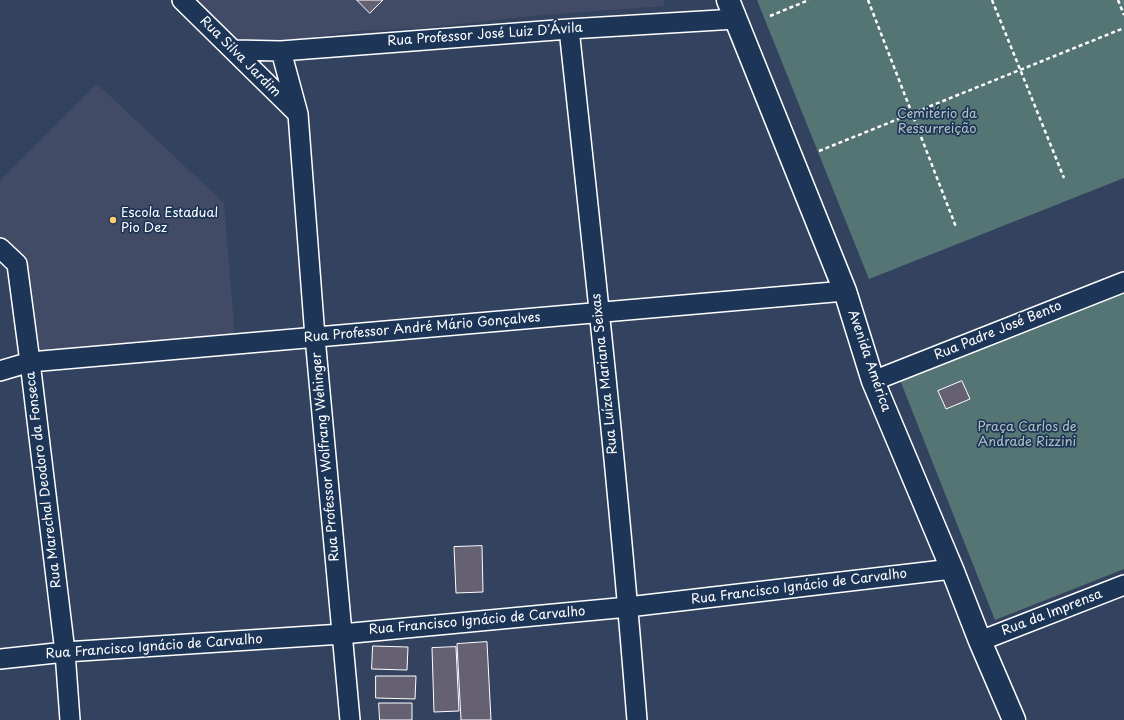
<!DOCTYPE html>
<html>
<head>
<meta charset="utf-8">
<style>
	body { margin:0 }
	canvas { display:block; background:#33425f }
</style>
</head>
<body>
<canvas width="1124" height="720"></canvas>
<script>
const context = document.querySelector('canvas').getContext('2d');
context.lineJoin = 'round';
function paint(path, color) {
  context.fillStyle = color;
  context.fill(path, 'evenodd');
}
function stroke(path, color, width, dash) {
  context.strokeStyle = color;
  context.lineWidth = width;
  context.lineCap = dash ? 'butt' : 'round';
  context.setLineDash(dash || []);
  context.stroke(path);
}
function drawText(font, color, halo, rows, align = 'center') {
  context.font = font + ' "Playpen Sans",sans-serif';
  context.lineWidth = 3.5;
  context.setLineDash([]);
  context.textBaseline = 'middle';
  context.strokeStyle = halo;
  context.fillStyle = color;
  for (const [text, x, y, turn = 0] of rows) {
    context.save();
    context.translate(x, y);
    context.rotate((+turn || 0) * Math.PI / 180);
    context.textAlign = isNaN(turn) ? turn : align;
    if (halo) context.strokeText(text, 0, 0);
    context.fillText(text, 0, 0);
    context.restore();
  }
}
paint(new Path2D(`
	M197,0H664V6L541,15L421,28L354,31L256,46L241,43Z
	M97,84L224,203L235,339L36,355L24,260L0,238V181Z`), '#424b65');
paint(new Path2D(`
	M757,0H1124V178L869,279Z
	M1124,292V569L995,620L900,380Z`), '#557574');
const building = new Path2D(`
	M357,0H383L370,13Z
	M962,381L970,399L946,409L938,391Z
	M482,546L483,592L456,593L454,547Z
	M487,642L491,720H461L457,644Z
	M373,646L408,647L407,670L372,669Z
	M456,647L459,711L434,712L432,648Z
	M376,676H416L415,699L376,698Z
	M379,703H412V720H380Z`);
paint(building, '#656172');
stroke(building, '#fff', 1);
const street = new Path2D(`
	M182,0L297,113
	M569,29C594,259 619,489 637,720
	M233,50L281,51L569,29L736,19
	M281,51L298,114L315,337L350,720
	M0,248L17,264L30,362L65,652L70,720
	M0,371L30,362L845,291
	M873,381L1124,282
	M980,641L1124,585
	M0,659L65,652L342,634L628,607L952,569`);
const secondary = new Path2D(`
	M728,0L845,291L873,381L952,569L980,641L1014,720`);
stroke(street, '#fff', 22);
stroke(secondary, '#fff', 25);
stroke(new Path2D(`
	M868,0L956,227
	M992,0L1064,178
	M1118,0L1124,15
	M770,16L809,0
	M819,151L1124,28`), '#fff', 2.5, [4, 3]);
stroke(street, '#1d3557', 19);
stroke(secondary, '#1d3557', 22);
for (const [x, y, r, color] of [
	[113,220,4,"#ffd166"]
]) {
  const dot = new Path2D();
  dot.arc(x, y, r, 0, 2 * Math.PI);
  context.fillStyle = color;
  context.fill(dot);
  stroke(dot, '#1d3557', 1.5);
}
drawText('13px', '#fff', '#1d3557', [
	["Rua Professor José Luiz D'Ávila",485,35,-4],
	["Rua Silva Jardim",240,57,45],
	["Rua Professor André Mário Gonçalves",422,328,-5],
	["Rua Padre José Bento",998,331,-22],
	["Avenida América",869,361,71],
	["Rua Luíza Mariana Seixas",605,374,-96],
	["Rua Professor Wolfrang Wehinger",326,457,-95],
	["Rua Marechal Deodoro da Fonseca",44,480,-97],
	["Rua Francisco Ignácio de Carvalho",799,587,-7],
	["Rua da Imprensa",1052,613,-21],
	["Rua Francisco Ignácio de Carvalho",477,621,-5],
	["Rua Francisco Ignácio de Carvalho",154,647,-4]
]);
drawText('13px', '#b2c1c0', '#1d3557', [
	["Cemitério da",937,114],
	["Ressurreição",937,129],
	["Praça Carlos de",1027,427],
	["Andrade Rizzini",1027,442]
]);
drawText('13px', '#fff', '#1d3557', [
	["Escola Estadual",121,213],
	["Pio Dez",121,228]
], 'left');
</script>
</body>
</html>
